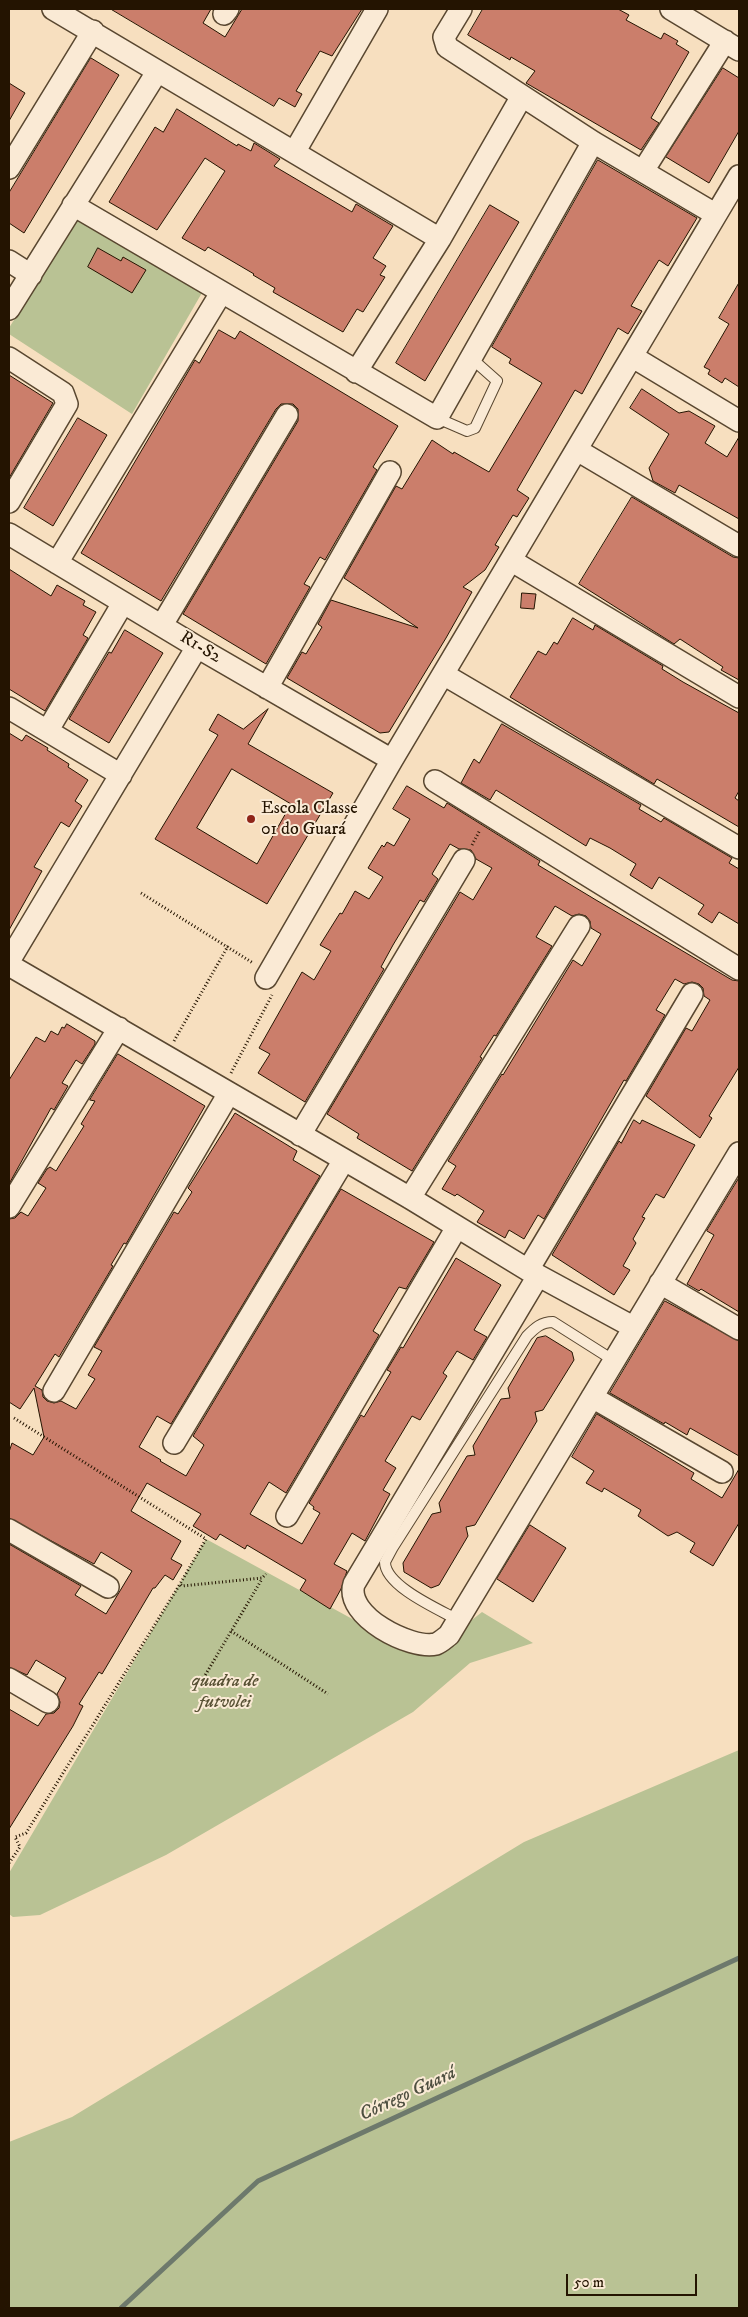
<!DOCTYPE html>
<html>
<head>
<meta charset="utf-8">
<style>
	body { margin:0 }
	#map { position:relative; width:748px; height:2317px; overflow:hidden; background:#f7dfbf; font-family:"IM FELL DW Pica",serif }
	canvas { display:block }
	.frame { position:absolute; inset:0; border:10px solid #241401; pointer-events:none }
	.scale { position:absolute; left:566px; top:2274px; width:131px; height:22px; box-sizing:border-box; border:2px solid #241401; border-top:0; padding-left:6px; font-size:15px; line-height:18px; white-space:nowrap; color:#241401; -webkit-text-stroke:4px #faead5; paint-order:stroke }
</style>
</head>
<body>
<div id="map">
<canvas width="748" height="2317"></canvas>
<div class="frame"></div>
<div class="scale">50 m</div>
</div>
<script>
const context = document.querySelector('canvas').getContext('2d');
context.lineJoin = 'round';
function paint(path, color) {
  context.fillStyle = color;
  context.fill(path, 'evenodd');
}
function stroke(path, color, width, dash) {
  context.strokeStyle = color;
  context.lineWidth = width;
  context.lineCap = dash ? 'butt' : 'round';
  context.setLineDash(dash || []);
  context.stroke(path);
}
function drawText(font, color, halo, rows, align = 'center') {
  context.font = font + ' "IM FELL DW Pica",serif';
  context.lineWidth = 4;
  context.setLineDash([]);
  context.textBaseline = 'middle';
  context.strokeStyle = halo;
  context.fillStyle = color;
  for (const [text, x, y, turn = 0] of rows) {
    context.save();
    context.translate(x, y);
    context.rotate((+turn || 0) * Math.PI / 180);
    context.textAlign = isNaN(turn) ? turn : align;
    if (halo) context.strokeText(text, 0, 0);
    context.fillText(text, 0, 0);
    context.restore();
  }
}
paint(new Path2D(`
	M77,217L203,291L132,414L9,334V328Z
	M206,1539L378,1633L441,1650L459,1630L482,1612L533,1643L470,1663L413,1712L166,1855L40,1915L13,1917L9,1914V1873Z
	M739,1750V2308H9V2142L72,2117L524,1842Z`), '#b9c294');
stroke(new Path2D(`
	M121,2308L258,2181L739,1958`), '#6d796c', 5);
const building = new Path2D(`
	M111,9H211L203,23L225,37L242,9H362L332,56L320,51L296,91L302,94L295,107L279,98L274,106Z
	M483,9H618L629,15L626,20L661,39L664,33L678,41L676,44L689,52L651,118L659,123L641,150L526,83L535,71L511,57L510,60L468,35Z
	M91,58L119,75L24,233L9,223V193Z
	M723,68L739,78V131L709,183L666,157Z
	M9,83L25,93L9,121Z
	M177,109L237,146L238,144L251,151L254,143L280,159L274,166L352,212L356,204L393,226L373,258L386,266L380,275L385,277L363,312L357,309L343,332L273,292L275,288L253,275L254,274L208,247L205,251L182,238L225,171L205,158L157,230L109,202L155,127L163,132Z
	M598,160L697,218L668,266L659,260L631,306L642,311L628,334L618,328L582,394L575,390L517,490L529,498L517,517L513,515L495,545L499,547L485,570L463,587L472,592L446,638L389,732L380,733L287,678L302,652L306,654L322,627L318,624L331,600L418,628L344,578L396,486L402,489L432,440L453,454L454,452L489,472L542,383L509,363L511,359L492,347Z
	M490,205L519,222L425,381L396,363Z
	M98,248L121,261L123,257L146,270L132,293L88,267Z
	M739,283V387L725,378L722,383L708,374L710,370L704,367L729,324L719,318Z
	M219,330L235,339L240,331L398,426L373,467L377,470L325,560L320,557L304,584L310,587L266,664L183,614L298,421V409L293,404H281L276,409L161,601L81,553L195,360L199,363Z
	M9,375L53,403L9,478Z
	M642,389L679,413L689,411L715,426L705,443L727,457L739,437V519L679,485L675,493L653,481L649,468L669,434L630,408Z
	M78,418L107,435L53,526L24,508Z
	M632,497L733,557L739,558V680L721,670L723,667L680,639L674,644L579,584Z
	M9,569L51,596L57,585L85,601L83,605L96,612L83,635L88,638L45,711L9,689Z
	M522,593L536,594L534,609L521,608Z
	M573,618L593,630L595,625L663,666L662,669L683,682L739,713V791L735,798L739,801V827L657,779L654,784L510,697L538,651L546,655L554,642L557,644Z
	M125,630L163,653L109,743L69,719L109,652L111,653Z
	M268,709L248,744L333,793L267,904L155,839L218,735L209,730L218,714L243,729ZM232,769L291,804L257,864L197,828Z
	M502,724L641,805L639,809L661,822L664,818L732,858L729,863L739,869V924L719,912L712,923L698,914L704,905L659,877L652,889L630,875L636,864L610,848L590,838L586,846L496,790L490,800L461,783L474,759L479,763Z
	M9,733L22,741L26,735L48,748L47,750L69,764L68,767L88,780L75,801L82,806L69,827L61,822L34,867L42,871L9,930Z
	M407,786L444,808L447,803L540,861L538,865L596,900L732,980L739,981V1067L709,1116L712,1118L700,1138L646,1096L686,1028L692,1031L710,1000L704,996L703,988L699,984L692,982L684,984L675,979L656,1010L665,1015L626,1081L624,1080L544,1219L538,1215L524,1239L509,1230L505,1238L477,1222L484,1211L457,1194L455,1196L442,1189L456,1166L448,1161L502,1074L503,1075L573,960L582,966L601,934L591,928L590,921L586,916L579,914L572,916L555,906L536,937L552,946L496,1036L494,1035L480,1057L482,1058L412,1171L357,1138L359,1134L327,1114L460,892L473,900L492,868L476,859L471,850L459,849L450,844L432,874L438,879L424,902L420,900L393,945L381,967L384,969L305,1102L258,1073L270,1054L259,1048L302,972L314,980L331,951L320,945L340,913L342,914L355,891L369,899L383,877L368,868L382,845L384,847L387,842L394,846L410,819L393,809Z
	M67,1024L95,1041V1044L82,1064L76,1060L62,1083L68,1086L54,1110L51,1108L9,1184V1080L36,1037L45,1042L51,1031L58,1035L62,1027L64,1028Z
	M118,1054L205,1106L126,1244L124,1243L111,1265L113,1266L59,1357L55,1354L35,1386L42,1390L43,1397L47,1401L54,1403L61,1401L76,1409L95,1379L88,1375L102,1351L94,1347L174,1212L178,1214L192,1192L188,1188L235,1113L297,1151L293,1160L320,1176L171,1424L157,1416L139,1447L161,1460L160,1461L186,1476L204,1445L193,1436L341,1189L434,1242L406,1289L399,1287L373,1331L379,1335L286,1493L269,1482L250,1514L302,1544L320,1513L313,1509L314,1507L309,1503L361,1415L364,1417L391,1372L387,1370L401,1347L403,1348L456,1258L501,1285L474,1330L487,1337L473,1360L457,1351L443,1373L447,1376L420,1420L412,1416L385,1461L396,1468L383,1490L390,1494L365,1541L352,1533L334,1564L347,1571L341,1589L330,1609L300,1590L306,1580L247,1545L245,1549L220,1534L216,1540L193,1526L201,1514L147,1483L131,1511L181,1541L171,1559L182,1565L173,1580L165,1575L155,1588H153L102,1674L99,1672L79,1704L83,1706L73,1726L9,1829V1709L38,1726L46,1714L54,1713L59,1708L60,1702L57,1694L66,1678L36,1660L27,1675L9,1667V1544L81,1586L75,1595L106,1614L132,1571L101,1552L94,1564L9,1518V1452L12,1443L33,1455L44,1437L34,1388L20,1409L9,1402V1219L15,1218L21,1212L28,1216L46,1188L38,1183L47,1169L50,1167L56,1171L59,1166L84,1126L81,1124L95,1101L90,1100Z
	M634,1120L640,1124L642,1120L695,1145L664,1198L656,1194L642,1217L645,1218L633,1239L636,1243L623,1266L630,1270L614,1295L552,1255L619,1141L621,1143Z
	M739,1178V1312L701,1289L699,1291L687,1284L714,1235L707,1231Z
	M665,1301L739,1341V1456L690,1428L687,1435L665,1422L664,1424L610,1393Z
	M546,1336L572,1352L574,1360L543,1410L535,1412L537,1421L475,1525L466,1527L468,1536L439,1585L431,1588L404,1572L403,1563L432,1514L441,1512L439,1503L467,1456L475,1455L473,1446L501,1399L510,1398L508,1388L537,1338Z
	M597,1414L694,1473L691,1479L722,1498L739,1469V1523L713,1566L690,1552L695,1543L677,1532L668,1536L638,1516L641,1510L604,1488L602,1492L586,1483L594,1471L572,1457Z
	M530,1525L566,1548L533,1602L497,1579Z`);
paint(building, '#cb7e6b');
stroke(building, '#241401', 1);
const service = new Path2D(`
	M437,418L467,431L475,428L497,381L470,357
	M458,1620C438,1609 385,1586 385,1562L393,1547L527,1336C535,1328 541,1322 553,1322L613,1360`);
const minor = new Path2D(`
	M53,9L440,239
	M461,9L444,37L447,47L593,142L715,214
	M671,9L739,50
	M224,14L228,9
	M295,151L377,9
	M9,168L93,31
	M643,171L725,41
	M73,205L437,418L593,142
	M9,261L31,275
	M9,309L157,72
	M633,357L739,421
	M9,358L63,393L67,404L9,502
	M356,372L440,239L522,96
	M577,450L739,546
	M9,534L197,647L392,760
	M512,561L739,697
	M57,563L221,293
	M162,625L287,415
	M443,674L739,848
	M267,688L390,472
	M9,708L121,775
	M48,730L123,603
	M435,781L739,969
	M9,961L197,647
	M9,965L410,1198L528,1270L633,1327
	M266,978L392,760L739,176
	M300,1135L464,860
	M410,1198L579,926
	M9,1207L119,1028
	M528,1270L692,994
	M538,1276L354,1584C344,1616 411,1650 436,1644C441,1642 445,1638 449,1635L739,1153
	M660,1283L739,1329
	M54,1391L229,1093
	M592,1397L722,1472
	M174,1443L344,1160
	M287,1516L457,1227
	M9,1530L108,1587
	M9,1679L48,1702`);
stroke(service, '#594730', 12);
stroke(minor, '#594730', 24);
stroke(new Path2D(`
	M472,845L480,830
	M141,893L253,963
	M174,1041L228,946
	M231,1073L272,995
	M14,1418L206,1539L180,1584L182,1586L262,1578L266,1574
	M231,1631L328,1694
	M200,1684L262,1579
	M9,1863L20,1847L15,1837L26,1833L180,1584`), '#241401', 3, [1, 2.5]);
stroke(service, '#faead5', 10);
stroke(minor, '#faead5', 21);
for (const [x, y, r, color] of [
	[251,819,5,"#8f2418"]
]) {
  const dot = new Path2D();
  dot.arc(x, y, r, 0, 2 * Math.PI);
  context.fillStyle = color;
  context.fill(dot);
  stroke(dot, '#faead5', 2);
}
drawText('18px', '#241401', '#faead5', [
	["R1-S2",200,648,31]
]);
drawText('18px', '#241401', '#faead5', [
	["Escola Classe",261,809],
	["01 do Guará",261,830]
], 'left');
drawText('italic 18px', '#585134', '#faead5', [
	["quadra de",225,1682],
	["futvolei",225,1703]
]);
drawText('italic 19px', '#4e4f40', '#faead5', [
	["Córrego Guará",408,2095,-25]
]);
</script>
</body>
</html>
